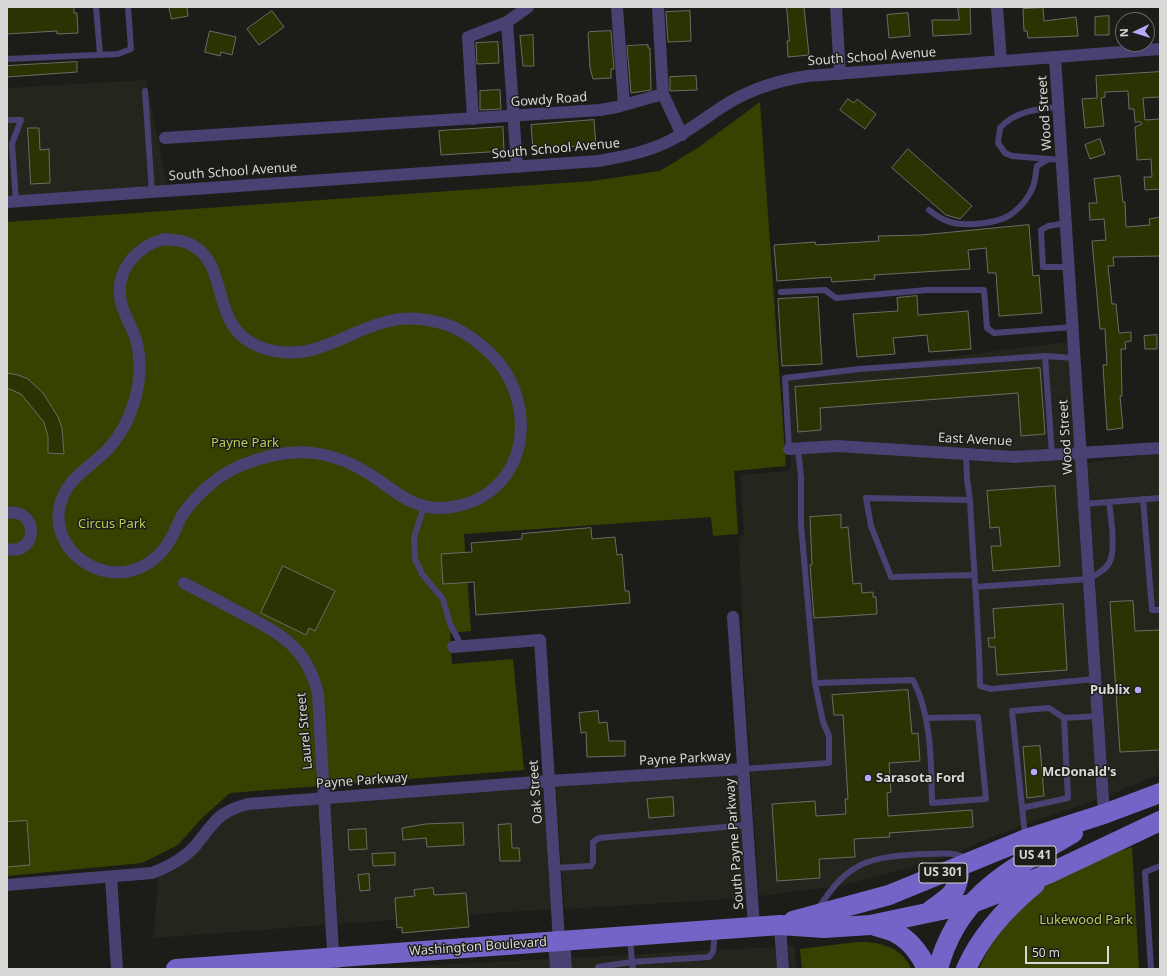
<!DOCTYPE html>
<html>
<head>
<meta charset="utf-8">
<style>
	body { margin:0 }
	#map { position:relative; width:1167px; height:976px; overflow:hidden; background:#1c1d19; font-family:"Noto Sans",sans-serif }
	canvas { display:block }
	.frame { position:absolute; inset:0; border:8px solid #d8d9d6; pointer-events:none }
	.north { position:absolute; left:1115px; top:12px; width:40px; height:40px; box-sizing:border-box; background:#1c1d19; border:1px solid #676865; border-radius:50%; rotate:266deg; font-size:11px; font-weight:700; line-height:16px; text-align:center; color:#d8d9d6 }
	.north::after { content:''; display:block; margin:auto; width:14px; height:18px; background:#b3adf9; clip-path:polygon(50% 0,100% 100%,50% 72%,0 100%) }
	.scale { position:absolute; left:1025px; top:946px; width:84px; height:18px; box-sizing:border-box; border:2px solid #d8d9d6; border-top:0; padding-left:5px; font-size:12px; line-height:14px; white-space:nowrap; color:#d8d9d6; -webkit-text-stroke:3px #1c1d19; paint-order:stroke }
</style>
</head>
<body>
<div id="map">
<canvas width="1167" height="976"></canvas>
<div class="frame"></div>
<div class="north">N</div>
<div class="scale">50 m</div>
</div>
<script>
const context = document.querySelector('canvas').getContext('2d');
context.lineJoin = 'round';
function paint(path, color) {
  context.fillStyle = color;
  context.fill(path, 'evenodd');
}
function stroke(path, color, width, dash) {
  context.strokeStyle = color;
  context.lineWidth = width;
  context.lineCap = dash ? 'butt' : 'round';
  context.setLineDash(dash || []);
  context.stroke(path);
}
function drawText(font, color, halo, rows, align = 'center') {
  context.font = font + ' "Noto Sans",sans-serif';
  context.lineWidth = 3;
  context.setLineDash([]);
  context.textBaseline = 'middle';
  context.strokeStyle = halo;
  context.fillStyle = color;
  for (const [text, x, y, turn = 0] of rows) {
    context.save();
    context.translate(x, y);
    context.rotate((+turn || 0) * Math.PI / 180);
    context.textAlign = isNaN(turn) ? turn : align;
    if (halo) context.strokeText(text, 0, 0);
    context.fillText(text, 0, 0);
    context.restore();
  }
}
paint(new Path2D(`
	M146,80L167,185L7,197V88Z
	M1068,342L1074,447L1015,451L838,440L790,443L785,378Z
	M837,451L1014,463L1075,459L1097,799L997,835L949,856L845,885L759,896L744,670L739,539L744,534L740,475L788,471L791,467V455Z
	M1150,454H1160V774L1109,795L1088,463Z
	M738,775L746,898L564,909L556,786Z
	M543,787L551,909L338,924L331,803Z
	M318,804L325,925L154,938L158,877L173,872L199,850L223,821L234,814L249,810Z
	M788,946H796L795,950L796,969H790Z
	M775,947L777,969H572V958Z
	M549,959V969H362Z`), '#24261d');
paint(new Path2D(`
	M760,102L786,466L734,471L738,534L713,536L711,517L464,534L471,631L450,633L452,664L513,659L524,770L230,793L201,819L178,845L142,863L7,876V222L592,181L660,171L699,147Z
	M1132,847L1139,969H979C995,929 1035,887 1074,868C1092,860 1113,854 1132,847Z
	M857,942C878,941 903,947 911,969H802L800,949Z`), '#394101');
const building = new Path2D(`
	M7,7H74V13H77L78,33L57,34V31L7,34Z
	M169,7H187L188,16L172,19Z
	M787,7H804L809,55L788,57L787,41H789Z
	M958,7H970L971,34L933,36L932,20H959Z
	M1043,8L1044,21L1076,17L1078,36L1028,38L1027,31H1024L1023,9Z
	M272,11L284,27L259,45L247,29Z
	M690,11L691,41L668,42L666,12Z
	M908,13L910,36L889,38L887,15Z
	M1109,16V35H1095V17Z
	M210,31L236,37L232,55L221,52L220,56L205,52Z
	M611,31L614,69H611V78L593,79L590,68L588,34L589,32Z
	M533,35L534,66H523L520,36Z
	M498,42L499,63L477,64L476,43Z
	M648,45V48H650L651,90L631,93L627,46Z
	M77,62V72L7,77V66Z
	M1160,72V97L1143,98L1145,120L1160,119V189L1145,190L1144,177H1152L1151,159L1137,160L1135,127L1142,124L1141,122H1135L1134,109H1129L1128,91L1105,92V97L1101,98L1104,126L1085,128L1082,99L1097,98L1096,76Z
	M696,76L697,90L670,91V77Z
	M500,90L501,109L480,110V91Z
	M848,99L854,103L857,99L876,114L865,129L840,110Z
	M594,120L596,145L533,149L531,125Z
	M503,127L504,151L441,155L439,131Z
	M28,128H39L40,150L49,149L50,183L31,184Z
	M1100,139L1105,154L1090,159L1085,145Z
	M908,149L972,206L960,219L946,215L892,168Z
	M1120,176L1123,202H1125L1126,227L1150,225L1149,219L1160,217V256L1113,257L1114,266H1108L1112,304H1116L1119,333L1131,332V341L1125,342L1126,349H1121L1122,396H1120L1123,428L1107,430L1103,365H1107L1105,329H1100L1092,241L1106,240L1104,219L1090,220L1089,203H1097L1094,179Z
	M1029,225L1033,276L1039,275L1042,313L999,316L996,273H988L986,248L968,250L970,269L874,275L875,279L832,282L831,277L777,281L774,245L815,242L816,245L879,241L878,236L921,235Z
	M917,296L918,315L968,311L971,349L929,352L927,335L893,338L895,354L857,357L853,314L898,311L897,298Z
	M818,297L822,364L782,366L778,299Z
	M1157,335V349H1145L1144,336Z
	M1040,368L1045,434L1021,436L1018,393L820,408L821,430L798,432L795,387Z
	M7,373L18,375L28,379L43,393L58,417L62,428L64,454L48,453V437L44,422L21,394L7,388Z
	M1055,486L1060,566L993,571L991,546H1001L999,527L990,528L987,491Z
	M841,515V528L848,527L853,584L861,583L862,593L873,592V597H876L877,614L814,618L810,565H812L810,517Z
	M591,528L592,539L615,537L617,555L622,554L625,591H629L630,603L476,615L474,582L443,584L441,554L472,552L471,543L522,539V534Z
	M283,566L335,591L315,631L309,628L306,635L261,613Z
	M1133,601L1135,631L1160,630V750L1120,752L1110,602Z
	M1063,604L1067,670L997,675L995,647H989L988,638H995L993,609Z
	M908,690L912,734L918,733L920,761L889,763L891,792L887,793L888,816L972,810L973,827L889,833L890,837L854,839L855,857L819,859L820,878L777,881L772,804L815,801L816,816L846,814L845,799H848L843,715H834L832,695Z
	M598,711L599,723L607,722L609,741H625V756L587,757L586,732L581,733L579,713Z
	M1040,746L1044,796L1027,798L1023,747Z
	M673,797L674,816L649,818L647,799Z
	M27,821L30,865L7,867V822Z
	M463,823L464,845L427,847L426,838L403,840L402,828L426,824Z
	M511,824L512,848H519L520,861H500L498,825Z
	M366,829L367,849L349,850L348,830Z
	M395,853V865L373,866L372,854Z
	M369,874L370,890L360,891L358,875Z
	M433,888L434,895L466,893L469,927L402,933V927L397,928L395,898L415,896L414,890Z`);
paint(building, '#2c3302');
stroke(building, '#6b6c67', 1);
stroke(new Path2D(`
	M96,7L100,54
	M7,59L118,54L131,49L128,7
	M145,91L152,192
	M1059,107C1038,109 1015,111 1000,128L998,143L1005,153L1012,156L1062,160
	M7,120H21L12,144L16,202
	M929,210C934,214 940,218 945,220C961,228 1001,224 1014,212C1020,207 1027,199 1030,193C1036,184 1035,175 1037,166L1047,160
	M1067,223L1048,226L1041,230L1043,267H1069
	M781,292L825,290L836,298L927,290H984L987,328L994,333L1073,327
	M798,448L801,477V525L815,683L913,680C932,717 931,762 932,803L986,799L978,717L926,718
	M789,449L785,378L859,369L1045,356
	M966,454L967,479L970,500
	M1052,455L1045,356L1075,358
	M1143,499L1152,610H1160
	M1084,504L1109,502
	M424,506L414,538L415,559L422,574L443,599L450,624L462,647
	M974,575L891,577L871,526L866,498L970,500C973,562 979,624 980,686L991,689L1095,679
	M975,587L1089,579C1096,574 1107,570 1110,561C1116,548 1111,516 1109,502L1160,498
	M1064,718L1098,716
	M744,769L829,763V736L823,722L815,683
	M1022,808L1068,798L1064,718L1049,708L1012,711L1025,836
	M555,868L591,866L593,862V842L599,838L748,825
	M818,909C848,861 869,857 923,854C940,854 953,851 968,859
	M598,969V967L632,962L630,938
	M633,969L632,962L709,957L713,952L715,933
	M1151,969L1145,872L1160,866`), '#474272', 6);
stroke(new Path2D(`
	M617,7L624,105
	M658,7L663,94L682,135
	M836,7L840,74
	M997,7L1001,61
	M507,22L517,167
	M1055,57L1104,814
	M473,119L468,37L507,22L528,7
	M165,138L600,110L617,107L663,94
	M7,202L598,161C621,157 643,153 665,143C689,132 708,115 730,102C754,88 780,80 808,76L1160,49
	M164,239C170,240 178,240 185,242C234,259 205,326 260,347C312,366 342,332 389,321C407,316 427,319 445,324C469,332 497,355 509,378C539,437 511,505 441,508C416,509 396,493 377,479C332,448 293,445 242,465C219,474 197,494 183,514C178,522 175,532 170,540C155,566 127,579 98,569C67,557 49,526 64,494C73,475 94,464 108,449C121,435 130,417 135,399C140,381 141,361 137,343C133,327 121,312 120,296C117,268 138,246 164,239Z
	M789,449L837,446L1015,457L1160,448
	M7,513C40,508 38,556 7,549
	M184,583C203,593 222,603 241,613C281,634 307,647 318,694L334,969
	M733,617L754,927
	M453,647L540,640L559,941
	M111,877L117,969
	M7,885L152,873C168,867 184,859 196,845C215,822 217,812 248,804L549,781L744,769
	M780,925L783,969
	M554,941L556,969
	M564,941L566,969`), '#474272', 12);
stroke(new Path2D(`
	M931,910C950,897 960,891 959,867
	M793,921L889,895L1026,839L1104,814L1160,793
	M872,925C880,928 889,929 896,933C910,940 921,955 927,969
	M176,969L780,925L824,928L870,925L970,904L1048,874L1160,821
	M938,969C958,893 1011,870 1073,833
	M966,969C981,935 1006,908 1035,884`), '#7365c8', 20);
for (const [x, y, r, color] of [
	[1138,690,4,"#b3adf9"],
	[1034,772,4,"#b3adf9"],
	[868,778,4,"#b3adf9"]
]) {
  const dot = new Path2D();
  dot.arc(x, y, r, 0, 2 * Math.PI);
  context.fillStyle = color;
  context.fill(dot);
  stroke(dot, '#1c1d19', 1.5);
}
for (const [x, y, w] of [
	[1035,856,42],
	[943,873,48]
]) {
  const box = new Path2D();
  box.roundRect(x - w / 2, y - 10, w, 20, 3);
  context.fillStyle = '#1c1d19';
  context.fill(box);
  stroke(box, '#d8d9d6', 1);
}
drawText('bold 12px', '#d8d9d6', null, [
	["US 41",1035,856],
	["US 301",943,873]
]);
drawText('13px', '#d8d9d6', '#1c1d19', [
	["South School Avenue",872,57,-4],
	["Gowdy Road",549,100,-4],
	["Wood Street",1045,113,-94],
	["South School Avenue",556,149,-5],
	["South School Avenue",233,172,-4],
	["Wood Street",1066,437,-94],
	["East Avenue",975,440,3],
	["Laurel Street",305,731,-95],
	["Payne Parkway",685,759,-3],
	["Payne Parkway",362,781,-4],
	["Oak Street",536,792,-94],
	["South Payne Parkway",735,844,-94],
	["Washington Boulevard",478,947,-4]
]);
drawText('13px', '#b9cb57', '#1c1d19', [
	["Payne Park",245,443],
	["Circus Park",112,524],
	["Lukewood Park",1086,920]
]);
drawText('bold 13px', '#d8d9d6', '#1c1d19', [
	["Publix",1130,690,"right"],
	["McDonald's",1042,772],
	["Sarasota Ford",876,778]
], 'left');
</script>
</body>
</html>
